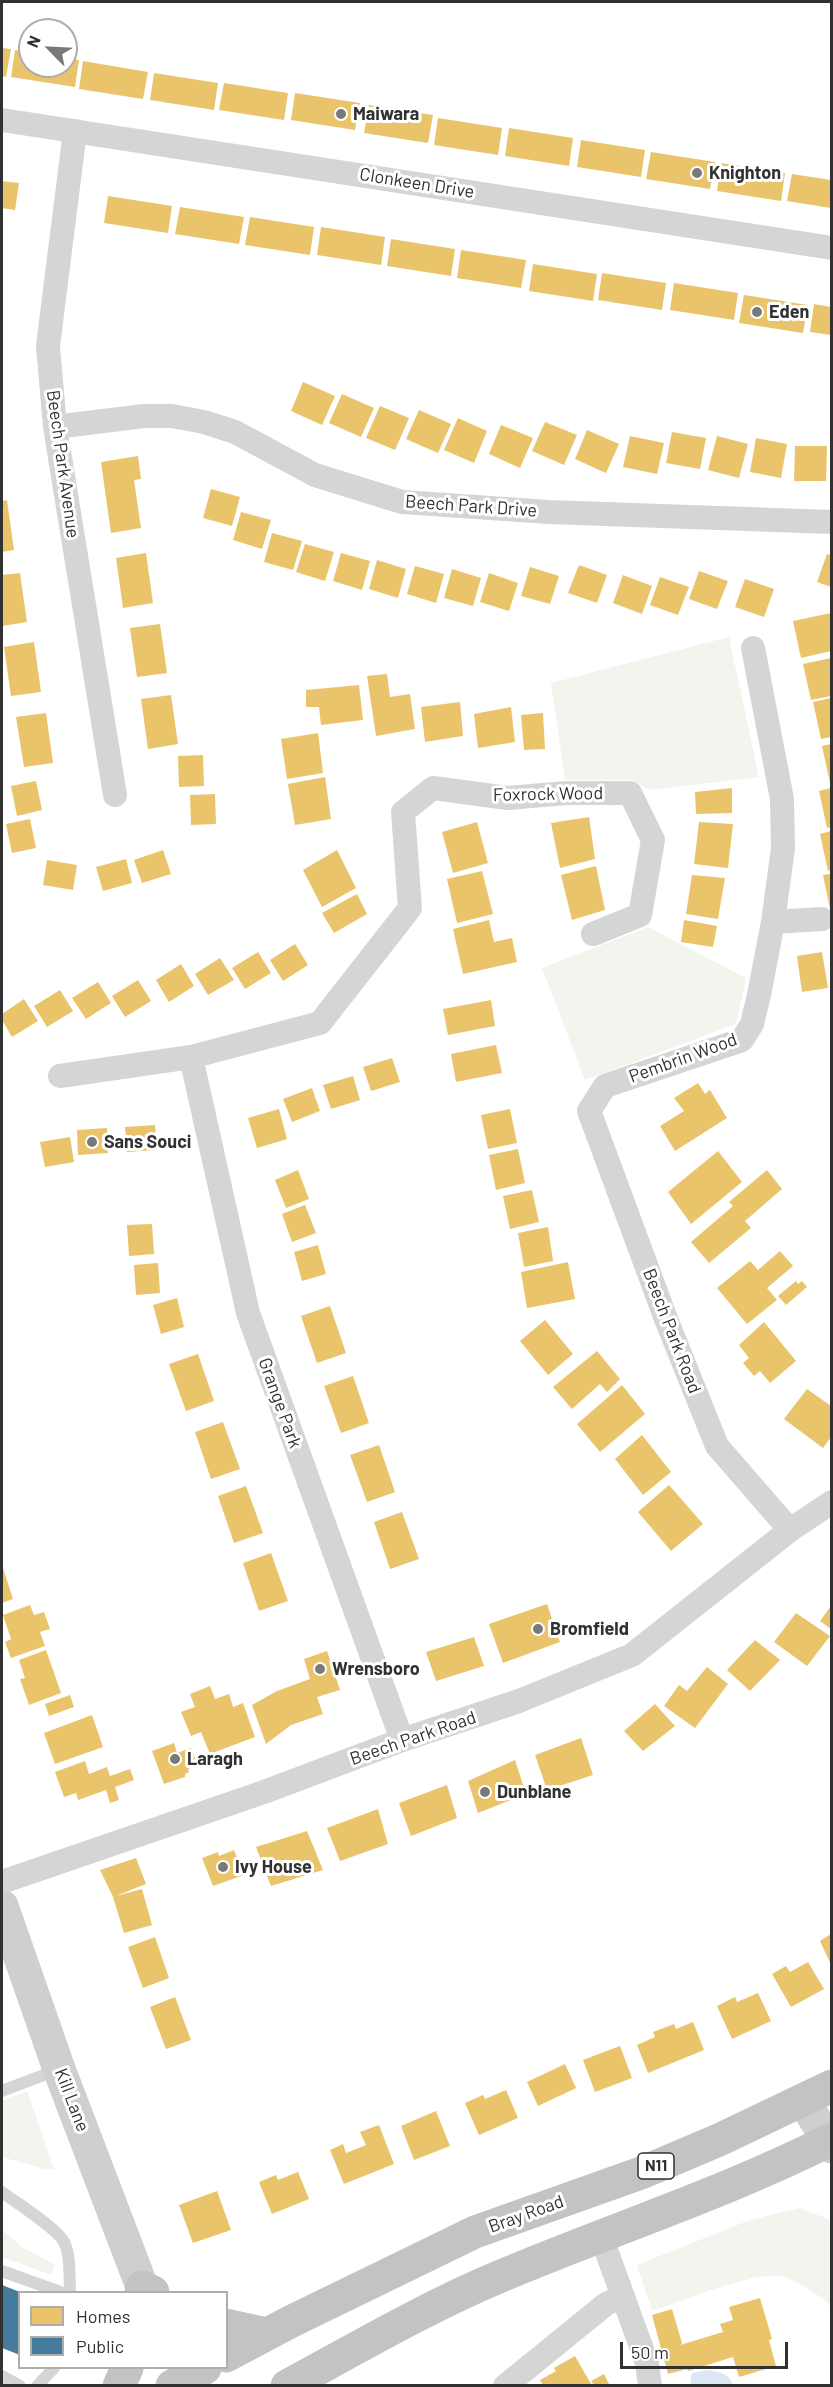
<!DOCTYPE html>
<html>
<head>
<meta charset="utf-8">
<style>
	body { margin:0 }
	#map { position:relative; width:833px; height:2387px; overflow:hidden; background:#fff; font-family:Barlow,sans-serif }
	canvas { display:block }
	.frame { position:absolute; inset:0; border:3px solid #313131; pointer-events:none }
	.legend { position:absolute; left:18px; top:2291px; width:210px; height:78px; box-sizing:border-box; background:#fff; border:2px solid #adadad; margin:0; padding:8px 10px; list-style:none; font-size:18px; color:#313131 }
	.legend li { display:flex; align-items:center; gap:12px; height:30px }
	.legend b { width:30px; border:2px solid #adadad }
	.north { position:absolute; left:18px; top:18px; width:60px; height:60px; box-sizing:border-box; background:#fff; border:2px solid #adadad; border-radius:50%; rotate:294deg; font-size:16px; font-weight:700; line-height:24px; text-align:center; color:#313131 }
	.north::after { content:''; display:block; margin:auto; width:21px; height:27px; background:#797979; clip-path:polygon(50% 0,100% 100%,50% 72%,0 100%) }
	.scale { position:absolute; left:620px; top:2342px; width:168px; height:27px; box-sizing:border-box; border:3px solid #313131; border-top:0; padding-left:8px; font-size:18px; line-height:21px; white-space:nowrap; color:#313131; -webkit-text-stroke:4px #fff; paint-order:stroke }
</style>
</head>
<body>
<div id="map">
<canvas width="833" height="2387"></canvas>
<div class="frame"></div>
<ul class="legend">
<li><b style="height:16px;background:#e9c46a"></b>Homes</li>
<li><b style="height:16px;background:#457b9d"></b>Public</li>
</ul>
<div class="north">N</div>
<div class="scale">50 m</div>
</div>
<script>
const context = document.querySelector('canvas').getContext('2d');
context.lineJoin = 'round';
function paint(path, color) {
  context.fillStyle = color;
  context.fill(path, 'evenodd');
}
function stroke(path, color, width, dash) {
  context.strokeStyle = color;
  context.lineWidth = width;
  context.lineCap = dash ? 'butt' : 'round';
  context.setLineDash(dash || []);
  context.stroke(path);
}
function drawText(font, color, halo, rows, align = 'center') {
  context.font = font + ' Barlow,sans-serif';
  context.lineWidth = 6;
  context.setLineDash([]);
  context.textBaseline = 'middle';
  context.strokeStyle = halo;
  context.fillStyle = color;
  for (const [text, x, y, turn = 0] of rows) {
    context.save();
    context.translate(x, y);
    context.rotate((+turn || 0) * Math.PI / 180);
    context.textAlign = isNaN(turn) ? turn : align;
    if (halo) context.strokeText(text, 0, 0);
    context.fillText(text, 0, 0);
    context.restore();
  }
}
paint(new Path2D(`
	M729,637L759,777L649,790L633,780H565L551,683Z
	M648,927L746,978L736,1024L585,1080L542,968Z
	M27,2091L31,2102L54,2169H44L2,2157V2101Z
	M799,2208L831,2220V2306C819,2295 800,2282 784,2277C758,2269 680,2302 652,2311L637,2265L750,2220Z
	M2,2230L22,2247L55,2265L51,2275L2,2257Z`), '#f1f5ed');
paint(new Path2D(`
	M707,2370C718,2371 730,2374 733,2385H692L690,2382L692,2373Z`), '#dbe7f2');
paint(new Path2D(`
	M2,48L11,49L6,77L2,76Z
	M15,50L30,52V66H66V58L79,60L75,87L11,77Z
	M83,61L148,72L143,99L79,89Z
	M154,73L218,83L214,110L150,100Z
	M224,83L288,93L284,120L219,110Z
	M295,93L360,103L355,130L291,120Z
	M369,105L433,115L428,143L364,133Z
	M438,118L502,128L498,155L434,145Z
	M509,128L573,138L569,166L505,156Z
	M581,140L645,150L641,177L577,167Z
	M651,152L715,162L710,189L646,179Z
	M721,163L785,173L781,201L717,191Z
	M792,174L831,180V208L787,201Z
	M2,181L19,183L15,210L2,208Z
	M108,196L172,206L168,233L104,223Z
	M180,207L244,217L239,244L175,234Z
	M250,217L314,227L310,255L245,245Z
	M321,227L385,237L381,265L317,255Z
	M391,239L455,249L451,276L387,266Z
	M461,250L526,260L521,288L457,278Z
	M533,264L597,274L593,301L529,291Z
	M602,273L666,283L662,310L598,300Z
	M674,283L738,293L734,320L670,310Z
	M744,295L808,305L803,333L739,323Z
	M814,304L831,307V335L810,332Z
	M303,382L335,396L322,425L291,411Z
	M342,394L374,408L361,437L329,423Z
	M380,406L409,418L395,450L366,438Z
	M419,410L451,424L438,453L406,439Z
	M458,418L487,431L474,463L444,450Z
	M545,422L577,435L564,465L532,451Z
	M501,425L533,438L520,468L489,454Z
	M587,430L619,444L606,473L575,459Z
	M672,432L706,438L700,469L666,463Z
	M630,436L664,443L657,474L623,467Z
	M717,436L748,444L739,478L708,470Z
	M756,438L787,444L781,478L750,472Z
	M795,446H827L826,481H794Z
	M138,456L141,479L134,480L141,528L111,533L101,462Z
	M211,489L240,497L232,526L203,518Z
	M7,500L14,550L2,552V501Z
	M241,512L271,520L262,549L233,540Z
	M272,533L302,541L293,570L264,562Z
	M305,544L334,552L325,581L296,572Z
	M146,553L153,603L123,608L116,558Z
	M341,553L370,561L362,590L333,581Z
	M827,554L831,555V587L817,582Z
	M377,560L406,569L398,598L369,589Z
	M579,565L607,575L597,603L568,593Z
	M415,566L444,574L436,603L407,594Z
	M530,567L559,576L550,604L521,596Z
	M452,569L481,578L473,606L444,598Z
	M699,571L728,581L717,609L689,599Z
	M20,573L27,622L2,626V575Z
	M489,573L518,583L509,611L480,602Z
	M623,575L652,586L642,614L613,603Z
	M660,577L689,587L678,615L650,605Z
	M745,579L774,589L764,617L735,607Z
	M831,613V651L801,658L793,621Z
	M160,624L167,673L137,677L130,628Z
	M34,642L41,692L11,696L4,647Z
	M831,658V696L811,700L803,664Z
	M387,674L390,697L410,694L415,729L376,736L367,676Z
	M359,685L363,720L321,725L319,707H306V690Z
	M171,695L178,744L148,749L141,699Z
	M831,698V737L821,739L813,702Z
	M460,702L463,736L425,742L421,707Z
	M511,707L515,742L478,748L474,714Z
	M46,713L53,763L24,767L16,717Z
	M543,713L545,749L524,750L521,715Z
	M318,733L323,773L287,779L281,739Z
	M831,744V783H830L822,746Z
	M203,755L204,786L179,787L178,756Z
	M325,777L331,819L295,825L288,784Z
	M36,781L42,810L17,816L11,786Z
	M732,788V813L696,814L695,792Z
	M831,788V827L827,828L819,791Z
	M215,794L216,824L191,825L190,795Z
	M589,817L595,859L560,868L551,823Z
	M30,819L36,848L12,853L6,824Z
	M477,822L488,863L453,873L442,832Z
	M699,822L733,824L728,868L694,864Z
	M831,831V870L828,871L820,834Z
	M163,850L171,874L142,883L134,860Z
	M337,850L356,888L322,907L303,870Z
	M126,859L132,883L103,891L96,867Z
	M47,860L77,865L73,890L43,885Z
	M596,866L605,910L572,920L561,875Z
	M482,871L493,914L457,923L447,879Z
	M831,874V908L830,909L823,875Z
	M692,875L725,878L718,919L686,914Z
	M357,894L367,914L334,933L322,913Z
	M489,920L494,942L512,938L517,962L463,974L453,929Z
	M684,920L717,926L713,947L681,942Z
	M295,944L308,965L283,981L270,960Z
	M258,952L271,973L245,989L232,968Z
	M822,952L828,988L802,992L797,956Z
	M220,958L234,980L208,995L195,974Z
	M181,964L194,986L169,1002L156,980Z
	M138,980L151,1001L125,1017L112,996Z
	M98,982L111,1003L86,1019L72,998Z
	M60,990L73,1011L47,1027L34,1006Z
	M24,999L38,1021L12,1037L2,1020V1014Z
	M491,1000L495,1026L448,1035L443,1009Z
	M496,1045L502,1073L456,1082L451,1054Z
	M392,1058L400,1082L371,1091L363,1067Z
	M353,1076L360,1100L331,1109L323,1085Z
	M698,1083L705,1094L710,1090L727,1118L675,1151L660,1126L684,1111L674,1098Z
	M312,1088L320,1111L292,1122L283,1099Z
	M279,1109L287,1139L257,1148L248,1118Z
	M510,1109L517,1143L488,1149L481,1115Z
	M155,1125L157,1150L127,1152L125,1127Z
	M107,1128L108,1153L78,1155L77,1130Z
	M70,1137L74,1162L45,1167L40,1142Z
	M518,1149L525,1183L496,1190L489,1155Z
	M718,1151L742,1182L691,1224L668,1192Z
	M298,1170L309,1199L286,1208L275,1180Z
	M767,1170L782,1189L745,1221L751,1228L709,1263L691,1242L733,1206L729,1202Z
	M532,1190L539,1222L510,1229L503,1196Z
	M305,1205L316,1233L292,1242L282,1214Z
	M152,1224L154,1254L129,1256L127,1225Z
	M548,1227L553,1261L524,1267L518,1233Z
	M318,1245L326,1274L302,1281L294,1252Z
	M780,1251L793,1266L767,1288L777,1300L747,1324L717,1288L750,1261L758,1270Z
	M568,1262L575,1299L527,1308L521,1272Z
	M158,1263L160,1293L136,1295L134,1265Z
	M796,1281L798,1284L802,1281L807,1287L786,1305L778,1296Z
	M177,1298L184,1327L161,1334L153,1305Z
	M330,1306L346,1353L317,1363L301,1316Z
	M545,1320L573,1354L548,1375L520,1341Z
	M764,1322L796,1361L770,1383L760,1371L754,1376L743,1363L749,1358L739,1345Z
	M597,1351L620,1379L607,1392L600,1384L572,1409L553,1387Z
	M198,1354L214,1401L186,1411L169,1364Z
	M353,1376L369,1423L341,1433L324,1386Z
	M622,1385L645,1414L600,1452L577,1424Z
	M807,1389L831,1406V1437L823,1448L784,1419Z
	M223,1422L240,1469L211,1479L195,1432Z
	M642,1435L671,1472L643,1495L615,1459Z
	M379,1445L395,1492L367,1502L350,1455Z
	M669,1485L703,1524L671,1551L638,1512Z
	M246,1486L263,1533L234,1543L218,1496Z
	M402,1512L419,1559L390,1569L374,1522Z
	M271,1553L288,1601L259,1611L243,1563Z
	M2,1565L13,1599L2,1603Z
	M547,1604L560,1642L503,1663L489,1624Z
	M30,1605L34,1615L44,1612L50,1629L40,1632L45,1646L11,1658L5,1642L11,1639L3,1615Z
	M831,1606V1629L820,1621Z
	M796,1613L830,1636L807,1666L774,1642Z
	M474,1637L484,1666L436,1681L426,1652Z
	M755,1640L780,1660L750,1691L727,1670Z
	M46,1650L61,1693L29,1705L20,1679L25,1678L19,1660Z
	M327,1651L340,1690L317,1697L323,1714L291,1725L266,1744L252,1705L277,1691L310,1679L304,1659Z
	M707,1667L728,1684L695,1728L664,1706L679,1685L687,1691Z
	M210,1686L215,1699L229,1694L233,1707L243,1703L255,1737L210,1754L201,1732L191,1736L181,1712L195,1707L190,1694Z
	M70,1695L74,1707L49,1716L45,1704Z
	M655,1704L675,1726L643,1751L624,1731Z
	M92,1715L103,1747L55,1764L44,1733Z
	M581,1738L593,1775L547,1790L535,1755Z
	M174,1743L177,1753L191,1748L198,1765L188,1769L189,1772L185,1774V1777L164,1784L152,1751Z
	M515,1760L526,1794L478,1813L468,1781Z
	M85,1761L89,1774L107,1767L110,1776L130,1769L134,1780L115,1787L119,1800L110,1803L106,1790L78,1800L76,1793L64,1797L55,1772Z
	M447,1785L457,1818L411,1836L399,1803Z
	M378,1809L388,1844L340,1861L327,1828Z
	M307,1831L323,1870L271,1886L256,1847Z
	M234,1850L244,1875L213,1886L202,1858L218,1852L219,1856Z
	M136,1858L146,1884L116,1896L142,1889L152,1925L124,1933L113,1897L100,1870Z
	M831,1934V1965L820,1941Z
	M155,1937L169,1978L143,1988L128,1947Z
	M808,1962L824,1989L791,2007L772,1974L786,1966L790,1972Z
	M758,1993L771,2021L732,2039L717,2006L735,1997L737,2002Z
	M175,1997L191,2040L166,2049L150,2007Z
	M693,2022L704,2050L648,2073L637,2045L655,2037L653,2032L674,2024L676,2029Z
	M620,2046L632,2078L595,2092L583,2060Z
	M565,2064L576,2088L538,2106L527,2082Z
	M506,2090L518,2118L479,2135L465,2103L483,2095L485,2099Z
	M436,2111L450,2146L414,2160L401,2126Z
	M379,2125L394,2164L344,2184L330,2150L343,2144L346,2153L366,2145L360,2132Z
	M298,2172L309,2199L272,2214L259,2182L276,2175L278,2180Z
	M217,2191L231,2230L193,2243L179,2205Z
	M760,2298L772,2339L769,2340L776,2366L739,2377L733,2357L688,2371L687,2369L668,2374L652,2315L672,2309L682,2343L680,2345L723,2332L720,2324L733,2320L729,2307Z
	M575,2356L591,2384L587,2385H543L540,2380L556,2371L554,2368Z
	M604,2374L609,2384L594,2385L591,2381Z`), '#e9c46a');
paint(new Path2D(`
	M2,2285L20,2292V2355L2,2348Z`), '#457b9d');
stroke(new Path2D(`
	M2,2091L57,2070
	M2,2192C15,2202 57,2228 64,2242C71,2256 69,2277 70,2292
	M2,2271L60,2292
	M2,2376L20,2386
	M37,2386L54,2368`), '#d5d5d5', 12);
stroke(new Path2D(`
	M2,120L832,248
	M75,131L48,346L55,427L115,795
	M55,427L144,416H172L204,422L235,432L315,475L402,502L549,512L832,522
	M753,648L782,799L783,848L773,922L759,995L752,1024L742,1040L605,1086L589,1111L666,1319L717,1446L790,1530
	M773,922L822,919
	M191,1057L248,1313L402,1740
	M60,1076L191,1057L320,1023L410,908L403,812L433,788L508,798L567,793H630L653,840L640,915L593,934
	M2,1882L264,1792L402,1740L519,1701L632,1655L790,1530L832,1502
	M601,2236L647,2363L650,2386
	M505,2386L606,2304L623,2296`), '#d5d5d5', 24);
stroke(new Path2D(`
	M2,1906L59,2069L144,2292
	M803,2100L832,2147`), '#cfcfcf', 33);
stroke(new Path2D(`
	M141,2292L142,2287L153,2292
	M226,2325L267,2334
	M226,2356L290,2322L475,2232L641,2173L721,2139L832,2086
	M119,2386L127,2368
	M172,2386L205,2368
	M287,2386C357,2348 427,2307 501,2276C610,2230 725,2193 832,2139`), '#c3c3c3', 33);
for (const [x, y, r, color] of [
	[341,114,6,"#797979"],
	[697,173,6,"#797979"],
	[757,312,6,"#797979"],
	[92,1142,6,"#797979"],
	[538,1629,6,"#797979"],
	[320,1669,6,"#797979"],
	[175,1759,6,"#797979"],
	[485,1792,6,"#797979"],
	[223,1867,6,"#797979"]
]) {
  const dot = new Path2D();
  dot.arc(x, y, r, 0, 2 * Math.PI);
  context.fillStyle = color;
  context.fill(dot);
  stroke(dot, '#fff', 2);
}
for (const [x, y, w] of [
	[656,2166,36]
]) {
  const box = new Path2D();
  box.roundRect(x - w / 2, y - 13, w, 26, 4.5);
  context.fillStyle = '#fff';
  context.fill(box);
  stroke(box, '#313131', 1.5);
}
drawText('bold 16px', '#313131', null, [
	["N11",656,2166]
]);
drawText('bold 18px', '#313131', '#fff', [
	["Maiwara",353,114],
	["Knighton",709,173],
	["Eden",769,312],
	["Sans Souci",104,1142],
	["Bromfield",550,1629],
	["Wrensboro",332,1669],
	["Laragh",187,1759],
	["Dunblane",497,1792],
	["Ivy House",235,1867]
], 'left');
drawText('18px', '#313131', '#fff', [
	["Clonkeen Drive",417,183,9],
	["Beech Park Avenue",63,464,82],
	["Beech Park Drive",471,506,4],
	["Foxrock Wood",548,794,-1],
	["Pembrin Wood",683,1058,-20],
	["Beech Park Road",672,1331,69],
	["Grange Park",280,1403,70],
	["Beech Park Road",413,1738,-19],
	["Kill Lane",72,2100,69],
	["Bray Road",526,2214,-20]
]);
</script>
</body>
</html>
